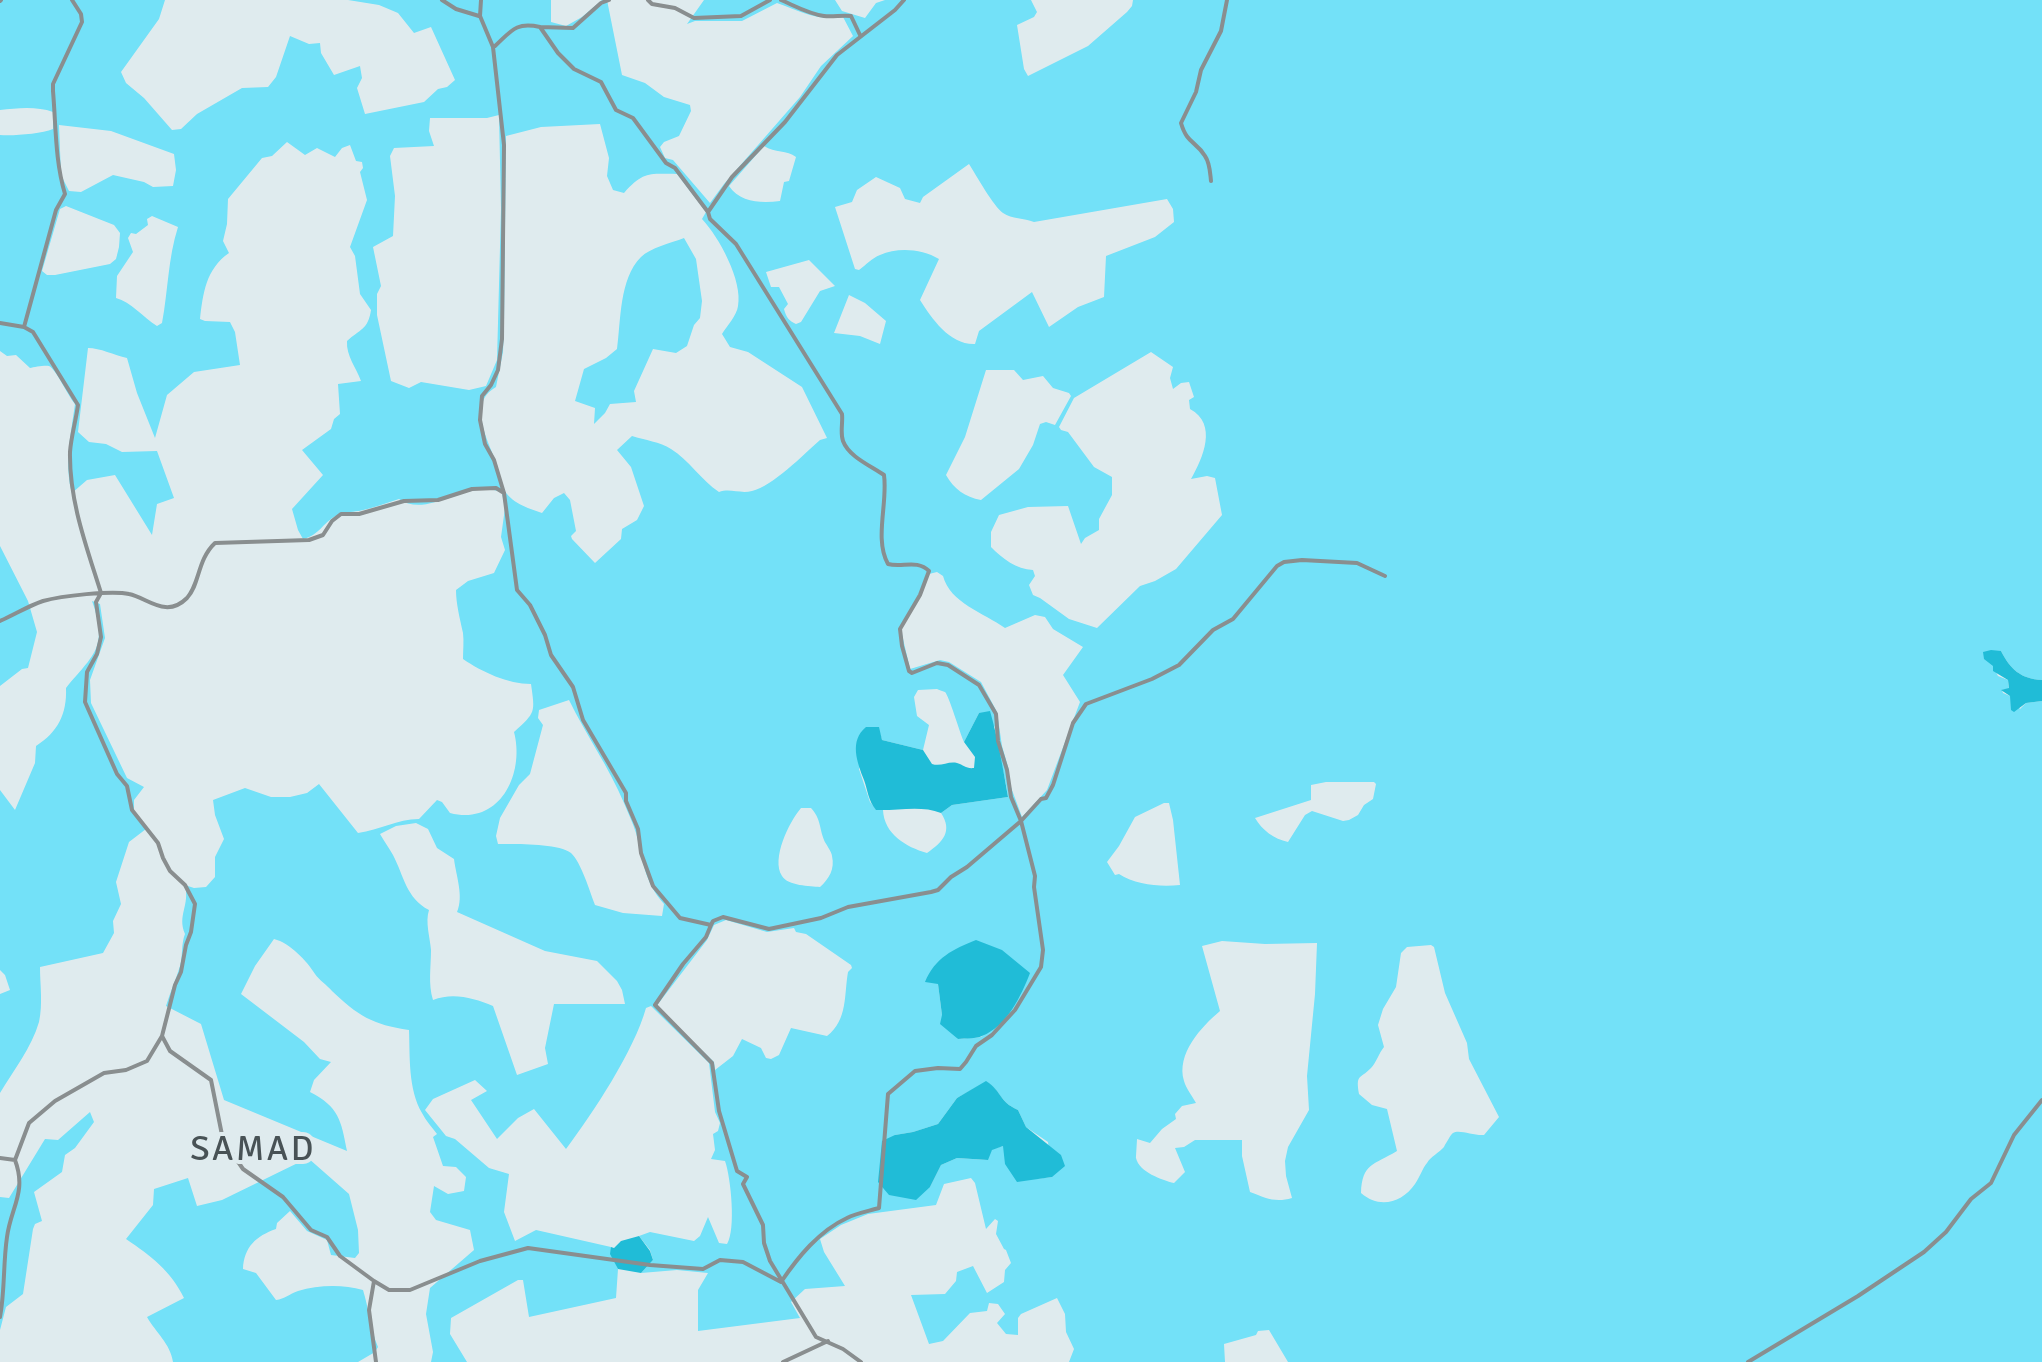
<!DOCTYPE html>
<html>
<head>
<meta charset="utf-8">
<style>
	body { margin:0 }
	canvas { display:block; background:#dfebee }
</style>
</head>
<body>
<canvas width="2042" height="1362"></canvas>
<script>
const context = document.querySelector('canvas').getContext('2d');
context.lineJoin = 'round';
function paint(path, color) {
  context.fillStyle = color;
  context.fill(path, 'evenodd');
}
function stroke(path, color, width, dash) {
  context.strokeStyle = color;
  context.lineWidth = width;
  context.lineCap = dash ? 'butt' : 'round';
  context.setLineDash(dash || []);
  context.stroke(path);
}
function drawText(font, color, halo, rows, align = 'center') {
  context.font = font + ' Signika,sans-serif';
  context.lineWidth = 8;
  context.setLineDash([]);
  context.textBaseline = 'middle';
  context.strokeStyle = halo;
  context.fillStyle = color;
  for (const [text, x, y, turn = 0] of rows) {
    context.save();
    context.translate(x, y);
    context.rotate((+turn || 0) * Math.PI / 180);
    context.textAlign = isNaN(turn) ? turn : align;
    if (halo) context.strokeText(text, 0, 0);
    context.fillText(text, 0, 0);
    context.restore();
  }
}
paint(new Path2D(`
	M0,0H165L159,19L121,72L126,83L144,98L172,130L181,129L197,114L242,88L268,87L276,77L290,36L309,44L320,43L321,53L334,75L360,66L362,78L357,88L365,114L424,102L438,89L447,87L455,80L431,27L414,33L398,13L379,5L348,0H551V22L566,26L582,17L602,0H607L622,75L645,83L664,97L690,105L691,111L679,136L664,142L660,147L665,158L673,160L710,203L724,184L800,97L821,66L853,36L843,17C817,21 802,12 777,3L742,21H695L687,24L704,0H835L842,11L865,18L876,3L885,0H1031L1037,12L1034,17L1017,25L1024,69L1028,76L1088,46L1127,12L1132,6L1133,0H2042V680C2021,679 2010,669 2001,651L1993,666L1998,676L2008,680L2009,689L2002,690L2003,693L2010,696L2020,709L2026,703L2042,701V1362H1288L1269,1330L1258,1331L1256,1335L1224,1344L1225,1362H1069L1074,1349L1066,1332L1065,1314L1057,1298L1021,1314L1018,1318V1335L1006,1334L997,1323L1005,1314L998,1304L989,1303L987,1311L970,1313L943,1341L929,1344L911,1295L945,1294L956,1281L957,1272L973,1266L987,1293L1004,1282L1005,1270L1011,1263L1006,1250L1004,1249L996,1234L998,1221L995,1219L986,1229L975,1183L971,1178L944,1184L936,1205L868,1214L841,1225L820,1239L824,1252L845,1286L805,1289L791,1302L800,1318L698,1331V1290L708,1273L677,1270L641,1273L653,1260L650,1250L639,1236L650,1232L694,1241L700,1236L708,1217L719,1243L727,1244C736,1230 731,1178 725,1161L711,1159L715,1150L713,1134L718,1131L720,1123L715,1112L709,1063L651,1006L646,1008C634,1051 593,1113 566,1149L534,1109L518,1118L497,1139L471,1100L487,1091L475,1080L433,1099L425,1110L446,1136L455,1139L489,1168L509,1174L504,1212L515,1241L536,1230L611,1247V1254L618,1269L616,1298L529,1317L523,1280H518L451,1318L450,1334L467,1362H431L433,1352L426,1314L430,1288L474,1250L470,1230L436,1220L430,1212L434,1186L448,1194L464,1191L466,1177L456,1167L443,1166L433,1137L437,1134C432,1127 426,1121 422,1113C408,1089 410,1057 409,1030C373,1025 357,1015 332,991C327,985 319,980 315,974C307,961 290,943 274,939L255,966L241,994L304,1042L320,1059L331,1062L314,1080L310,1092C339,1107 341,1120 347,1151L224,1100L201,1024L166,1006C170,993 176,979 180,966C183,955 181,944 185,934C177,915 190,906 185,885L194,888L206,887L215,877V857L224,839L215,815L213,800L245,788L271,797H290L307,793L319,784L358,833C380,830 397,819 419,819L437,800L442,802L450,813C500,826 525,774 514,732C536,712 535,713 531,684C508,684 482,672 463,659C463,650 464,641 463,633C460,619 456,604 456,590L468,581L494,573L505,550L501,537L505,508L502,493C472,476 428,520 399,499C386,503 373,508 359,511C351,512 343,512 336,516C322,523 320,535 303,539L298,530L292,509L323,475L302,450L331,429L334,419L340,414L338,384L361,381C356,367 346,356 347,341C360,329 368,330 371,310L360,294L355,256L350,247L367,200L360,172L363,168L362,162L356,161L350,145L342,148L335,157L317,148L305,155L287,142L272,156L262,158L228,199L227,224L223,241L229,253C206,269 203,293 200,319L205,321L230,322L235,332L240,365L194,372L167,395L155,438L137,393L127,358C114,355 100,348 88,348L78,432L89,442L106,444L122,452L157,451L174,498L157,504L152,535L115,475L87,480L72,493C64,465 71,433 75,404C68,396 56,369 49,366C45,365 34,367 30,368L16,355L7,356L0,351V135C13,136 41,134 53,129V112C37,106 17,108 0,110ZM499,115L501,209L497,360L486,386L469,390L421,382L409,388L391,381L377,315V294L381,286L373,247L393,236L395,196L390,156L394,148L434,146L429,131L430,118H487ZM600,124L609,158L607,176L613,190L624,193C644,171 649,174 677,174L706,212L702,219C719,237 743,281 738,306C737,315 727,326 722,334L730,347L748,352L802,387L827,438L820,440C803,455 773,486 752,491C740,494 730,488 719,492C701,480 689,460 671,449C660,442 645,440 632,436L617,450L631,467L644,506L637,520L622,529L621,539L595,563L572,539L571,536L576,531L570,500L564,493L554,498L542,513C527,508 511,503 503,488C500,482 499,472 497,465C489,441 466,404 496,387L503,352L504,322L506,136L541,127ZM59,125L111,131L174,154L176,170L173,186L153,187L144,182L113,175L81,192L69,191L61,175ZM764,146C775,153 787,150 796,157L789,181L784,182L780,201C762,203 740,203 729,186ZM969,164C976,175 994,207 1003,213C1012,219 1024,218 1034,222L1167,199L1173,209L1174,222L1155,237L1106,256L1104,297L1078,307L1049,327L1032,292L979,331L975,344C950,345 932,319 920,300L939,259C922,249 898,247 880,255C872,258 866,265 859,270L855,269L835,207L852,202L857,190L876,177L900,188L905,199L920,203L923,197ZM66,206L114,225L120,233L119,247L116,259L110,264L55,275H47L42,271L60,209ZM152,216L178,227C168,258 168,291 162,323L157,326C143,317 131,302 116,298L117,276L133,252L128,238L131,233L136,234L148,225L147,219ZM809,260L835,286L820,291L801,322L796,324C789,321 786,317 784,309L788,304L779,287H771L766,272ZM849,295L865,303L886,321L880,344L860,336L834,333ZM1151,352L1173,367L1170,378L1173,389L1181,383L1189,382L1194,397L1189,400L1190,409C1218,424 1203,458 1191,479L1207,476L1215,478L1222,515L1176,569L1155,581L1140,586L1097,628L1069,619L1040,598L1033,595L1029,585L1035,576L1033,570C1016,569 1003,559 991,547V532L999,515L1028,507L1068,506L1081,544L1085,538L1099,530V519L1112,495V477L1094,467L1068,432L1061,430L1059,427L1074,398ZM986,370H1014L1023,380L1043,376L1053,388L1069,393L1071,396L1055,425L1046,422L1040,424L1033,445L1019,469L981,500C965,497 954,489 946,475L965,437ZM937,572L943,576C950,603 984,613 1005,628L1035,615L1045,617L1053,629L1083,647L1063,675L1080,702L1047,790L1022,817L1009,782V770L1002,746L997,712L981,682L949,662L940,660L910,669L901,630L929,574ZM937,689C939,690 942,691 945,692C949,696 960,733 964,742L979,713L995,727C997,751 1005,773 1008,797L952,805L941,813C953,831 943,842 927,853C906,847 884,834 883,810L876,809L870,802L859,769L878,727L882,740L923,750L929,725L917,716L914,697L918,690ZM569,700C586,735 609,767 624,803C628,813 633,823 636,833C644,861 643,880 664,904L662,916L623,913L595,905C590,892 581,862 571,853C558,843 515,844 498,844L496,836L500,818L519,785L530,774L543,725L538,718L539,710ZM1326,782H1374L1376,784L1373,799L1364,805L1358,815L1349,820L1343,821L1312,811L1305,815L1288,842C1274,839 1262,830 1255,818L1311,800V785ZM1164,803H1169L1173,820L1180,885C1160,887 1136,885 1119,874L1115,875L1107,862L1119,846L1135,817ZM801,808H811C821,819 819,827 824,840C825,843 832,852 832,856C835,869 829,879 820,887C810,886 788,886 782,876C771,859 789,822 801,808ZM416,823L428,829L437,848L454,859C456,876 464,896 457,912L545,951L597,961L617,981L622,990L625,1004H554L545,1048L548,1064L517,1075L493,1006C474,998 453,992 433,1000C428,984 431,967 431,950C430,937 425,922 429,910C406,898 404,876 393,855C389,848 384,841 380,834L396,826ZM726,920L767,932L794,928L796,932L806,934L851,965L852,968L848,972C844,994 848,1020 827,1036L791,1028L779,1055L771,1059L766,1058L761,1048L742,1039L733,1056L715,1070L714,1062L658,1008V1004L707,940L714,925ZM1222,941L1265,944L1317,943L1315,994L1307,1076L1309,1110L1288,1147L1285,1161L1286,1176L1292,1198C1275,1203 1266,1198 1250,1192L1242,1156V1140H1195L1184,1147L1175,1148L1185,1172L1174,1183C1162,1180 1139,1172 1136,1158C1136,1157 1137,1141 1137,1139L1150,1143L1162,1129L1176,1119L1175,1114L1182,1106L1196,1103C1192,1096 1186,1088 1184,1081C1176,1054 1201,1027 1220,1011L1202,946ZM1431,945L1434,947L1445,993L1467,1043L1469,1059L1499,1117L1484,1135C1474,1136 1459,1129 1453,1133C1451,1134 1445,1145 1444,1147C1439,1153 1431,1156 1427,1163C1422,1169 1420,1177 1415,1184C1402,1203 1379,1209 1361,1193C1362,1163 1374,1165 1397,1151L1387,1109L1372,1105L1359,1094C1356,1074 1359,1080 1371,1068C1376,1063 1379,1053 1384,1047L1378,1025L1383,1009L1396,987L1401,953L1407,947ZM938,984L1000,1024L981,1037L958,1039L942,1015ZM986,1082C1003,1092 998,1101 1018,1110L1026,1127L1048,1142L1052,1177L1035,1179L1003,1146L992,1149L987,1160L957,1158L941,1165L930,1187L895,1135L913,1132L938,1124L957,1098Z
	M684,238L696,259L702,301L700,318L694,325L687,346L676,353L653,349L634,391L636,402L610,404L605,413L594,424L595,408L575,401L584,369L606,358L617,349C621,321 619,279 641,257C650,248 671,243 684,238Z
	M0,546L28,601L37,632L28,668L22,669L0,686Z
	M92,601L100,604L105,638L90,680L91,703L127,778L144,787L134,800V809L131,811L146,829L129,842L116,882L121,904L113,921L114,933L103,953L40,967C40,985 43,1004 39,1022C32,1047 13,1071 0,1093V994L10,990L5,975L0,970V790L15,810L35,763L36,746C58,732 67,714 66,688C93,655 109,648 92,601Z
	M90,1112L94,1122L75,1148L65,1155L62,1172L34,1192L42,1221L35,1224L33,1229L23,1294L6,1307L0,1330V1197L9,1198L45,1139L58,1140Z
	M308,1158L349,1194L358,1230L359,1253L355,1258L331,1255L327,1240L307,1231L290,1211L277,1223L276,1229C256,1236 244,1247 243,1269L256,1273L276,1300C285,1299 289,1294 298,1291C318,1285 342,1284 363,1290C369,1309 370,1328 378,1347L375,1352L358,1362H173C170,1343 156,1333 147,1317L184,1298C171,1271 151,1256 126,1239L153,1205L154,1189L188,1178L197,1206L222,1200Z`), '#73e1f8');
paint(new Path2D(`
	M1991,650L2001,651C2010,669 2021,679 2042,680V701L2026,703L2014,712L2011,710L2010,696L2001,690L2009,688L2008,680L1993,671V666L1984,659L1983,652Z
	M990,711C998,739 1003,768 1008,797L952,805L941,813C921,805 897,811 876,810C868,800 868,791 864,780C857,762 849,741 866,727H879L882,740L923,750L932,764C941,767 948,761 957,763C964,765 966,769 974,768L975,757L964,742L979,713Z
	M976,940L1002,950L1030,973C1021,996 1007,1026 982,1036C976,1039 966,1038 958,1039L940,1024L942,1015L938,984L925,982C935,958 953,949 976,940Z
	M986,1081C1003,1092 998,1101 1018,1110L1026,1127L1061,1155L1065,1166L1052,1177L1017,1182L1005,1164L1003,1146L992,1150L988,1160L957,1158L941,1165L930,1187L916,1200L889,1195L878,1182L882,1141L895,1135L913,1132L938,1124L957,1098Z
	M639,1236L650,1251L653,1260L641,1273L618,1269L610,1254L611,1247L614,1248L621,1241Z`), '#20bcd7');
stroke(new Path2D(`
	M442,0L456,9L479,16
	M481,0L480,16L493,47L504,145L502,339L498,370L491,385L482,396L480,420L485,444L494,460L504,493L517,590L530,605L545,635L551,655L573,687L583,720L626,793V801L638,829L641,853L653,886L680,918L711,925L706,937L683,964L655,1005L712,1063L719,1111L737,1171L747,1177L743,1184L763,1225L764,1243L770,1261L816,1337L843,1349L861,1362
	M648,0L652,4L675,8L694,18L741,16L770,0
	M781,0C795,6 809,14 824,16C833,17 842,15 851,16L860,35
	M0,1L1,0
	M540,27L573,28L601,3L609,0
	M495,46C512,30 516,22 540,27L558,53L574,69L601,82L616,110L633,118L666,163L675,168L708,212L710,219L736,244L842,414C843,423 840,433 843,441C849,457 871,466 884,475C888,503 874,539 888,564C902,568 917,559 929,571L920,595L900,629L902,646L909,671L912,673L937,663L948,665L979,685L996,714L998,741L1007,770L1011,797L1021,821L967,867L951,877L938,890L931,892L848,907L821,918L769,929L723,917L713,921L711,925
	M1211,181C1210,172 1210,163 1205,156C1196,141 1187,144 1181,123L1196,92L1201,70L1221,31L1227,0
	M708,212L732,177L785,122L837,55L895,10L904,0
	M0,323L24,327L33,332L78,405C76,420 71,437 70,452C69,501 87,548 101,593L96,602L101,637L97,654L87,672L85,702L117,774L127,786L132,810L158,843L163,858L170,871L185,885L195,904L191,932L186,945L181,972L175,985L162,1036L170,1051L211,1080L223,1140L243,1169L283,1197L311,1230L327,1237L340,1256L374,1281L369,1310L376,1362
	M24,327L56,210L65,194C55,161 56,126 53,91V84L82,22L81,14L72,0
	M0,621C14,615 28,606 43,601C61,596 112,590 129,594C148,598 166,619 187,598C200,584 197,560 215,543L309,540L323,535L332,521L341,514H359L404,501L438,500L472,489L496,488L504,493
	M0,1158L15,1160
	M374,1281L389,1290H410L480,1261L528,1248L650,1265L703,1269L720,1260L743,1262L781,1282C798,1257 819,1231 847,1218C856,1213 869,1211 879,1208L888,1094L915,1071L938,1068L960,1069L966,1062L976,1046L992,1035L1015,1010L1041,967L1043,950L1034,887L1035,876L1021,821L1041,799L1046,798L1053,785L1073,723L1086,704L1152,679L1179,665L1213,630L1233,619L1277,566L1284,562L1302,560L1357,563L1385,576
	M0,1317C5,1291 3,1264 7,1237C11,1207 27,1192 15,1160L29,1123L55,1101L104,1073L126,1070L147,1061L162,1036
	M783,1362L828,1341
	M1748,1362L1858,1296L1924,1252L1946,1232L1971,1199L1991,1183L2014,1135L2042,1100`), '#898e8f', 4);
context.letterSpacing = '2.5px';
drawText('35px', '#485255', '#dfebee', [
	["SAMAD",253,1151]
]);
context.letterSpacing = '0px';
</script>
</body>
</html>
